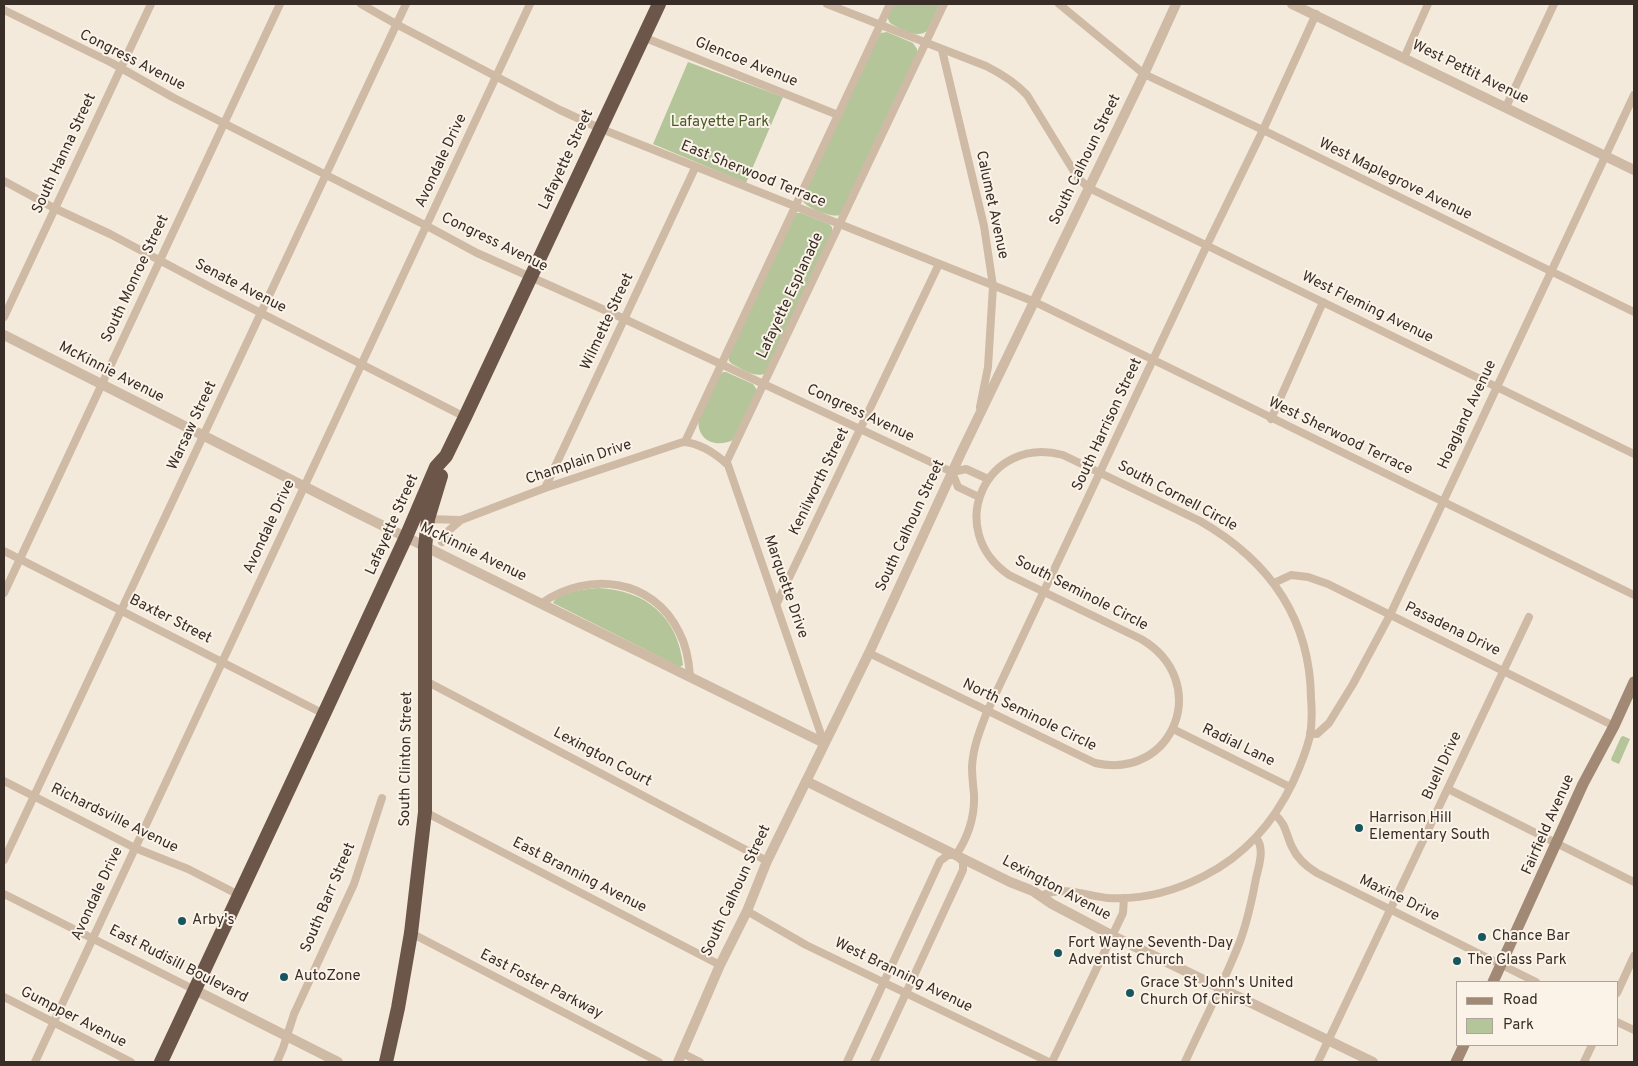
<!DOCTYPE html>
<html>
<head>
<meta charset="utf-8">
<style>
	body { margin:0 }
	#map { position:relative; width:1638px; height:1066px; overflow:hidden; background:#f4eadb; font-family:Overpass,sans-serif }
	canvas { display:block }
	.frame { position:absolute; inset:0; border:5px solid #392e27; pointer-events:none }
	.legend { position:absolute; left:1456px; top:981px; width:162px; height:65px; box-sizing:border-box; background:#fbf3e8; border:1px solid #ada49b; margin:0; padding:6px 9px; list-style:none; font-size:15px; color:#392e27 }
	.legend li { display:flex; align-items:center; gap:10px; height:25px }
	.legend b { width:25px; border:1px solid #ada49b }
</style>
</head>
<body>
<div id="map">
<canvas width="1638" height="1066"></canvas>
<div class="frame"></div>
<ul class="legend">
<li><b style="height:6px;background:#a28976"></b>Road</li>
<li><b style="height:14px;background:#b4c599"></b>Park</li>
</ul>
</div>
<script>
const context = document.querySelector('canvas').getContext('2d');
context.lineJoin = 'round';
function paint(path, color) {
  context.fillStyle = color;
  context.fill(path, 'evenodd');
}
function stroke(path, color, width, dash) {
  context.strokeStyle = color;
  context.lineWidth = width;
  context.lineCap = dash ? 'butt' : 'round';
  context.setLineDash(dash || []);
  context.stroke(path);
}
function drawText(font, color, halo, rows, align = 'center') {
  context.font = font + ' Overpass,sans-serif';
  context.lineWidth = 4;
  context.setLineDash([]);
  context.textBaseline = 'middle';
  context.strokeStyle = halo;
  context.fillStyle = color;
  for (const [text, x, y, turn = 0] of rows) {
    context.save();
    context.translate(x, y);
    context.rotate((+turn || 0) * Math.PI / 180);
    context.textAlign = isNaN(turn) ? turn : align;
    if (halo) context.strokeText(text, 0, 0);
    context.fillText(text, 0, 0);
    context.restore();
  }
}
paint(new Path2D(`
	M893,4H940L927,31C918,39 900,29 890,23L887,17Z
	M887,32L913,43L917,49V53L840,215C831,218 806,208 802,200L878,36L881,33Z
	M688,62L783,97L746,183L653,144Z
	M796,213H801L829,224L832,227V232L766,373C756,379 742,369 732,364L729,361L728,356Z
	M723,372H726L753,384L757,390L733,440C714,449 695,439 699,417L719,376Z
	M598,588C646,590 678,617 683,665L680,667L553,603C558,592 586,589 598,588Z
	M1623,736L1630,739L1619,764L1612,761L1611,759L1621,737Z`), '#b4c599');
stroke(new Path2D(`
	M361,4L396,24L560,110L599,128L1035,302L1634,595
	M827,4L986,66C1002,74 1015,82 1027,95L1078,178L1089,188L1634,454
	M1059,4L1144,74L1263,130L1634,312
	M4,10L112,63L174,98L427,226L477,253L618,316L952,472
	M643,37L838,115
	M942,50L984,226L993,286L988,367L980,407
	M1404,58L1428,4
	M1506,107L1554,4
	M4,181L54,208L110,234L210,287L465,417
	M4,317L151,4
	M1271,419L1323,302
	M685,442L890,4
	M726,463L944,4
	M952,472L966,469L988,479
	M952,472L958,487L979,497
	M545,488L695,168
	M428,519L461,520L545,488L683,442C700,443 715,453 728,465L824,743
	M442,542L447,532L461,520
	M4,551L324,714
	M1274,583L1291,575L1308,577L1328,584L1614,726
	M4,593L280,4
	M542,603C588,571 653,578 679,632C686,645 689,661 690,676
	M777,603L939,264
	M869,653L1095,763C1174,781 1213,681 1141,639L1009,575C943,530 986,434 1063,455L1200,521C1268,560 1310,617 1311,698C1312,710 1312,724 1310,736C1306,752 1300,767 1293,782C1274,822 1244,856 1204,876C1175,891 1141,900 1108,898C1087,896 1062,885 1041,896
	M424,680L767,861
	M1173,729L1290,787
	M1310,733L1317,734L1329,723L1353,684L1390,615L1634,95
	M4,781L135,848L188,869L239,895
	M1448,789L1634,882
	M425,812L720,965
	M1275,815C1286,823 1286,835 1292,847C1297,858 1307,867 1317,873L1536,982
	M956,855C968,837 975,816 974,794C973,785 972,776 972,767C973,747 980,730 987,712L1207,245L1263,130L1316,14
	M4,860L406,4
	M4,894L195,990
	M747,911L806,945L1049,1062
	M411,933L659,1062
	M1617,993L1634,956
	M4,997L131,1062
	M1617,1022L1634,1030
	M682,1053L700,1062
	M35,1062L530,4
	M277,1062L283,1048L294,1014L354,884L382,798
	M847,1062L940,861L948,855H956L963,862V870L874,1062
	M1052,1062L1123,913L1124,898
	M1185,1062C1203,1023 1223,984 1239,944C1247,923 1252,900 1256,878C1259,866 1265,848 1256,838
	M1318,1062L1529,617
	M1584,1062L1592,1045`), '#cebaa5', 8);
stroke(new Path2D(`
	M1292,4L1634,170
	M4,335L355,512L824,743
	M806,781L1010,882L1033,891L1052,904L1113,936L1373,1062
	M195,990L338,1062
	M678,1062L720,965L747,911L767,861L869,653L961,453L1144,74L1176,4`), '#cebaa5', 10);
stroke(new Path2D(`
	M1493,982L1583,784L1614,726L1634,682
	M1456,1062L1464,1045`), '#a28976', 11);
stroke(new Path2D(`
	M161,1062L324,714L406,537L436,467L446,456L465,417L659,4
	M386,1062L398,1008L411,933L425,812V547L428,519L441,476`), '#6c564a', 14);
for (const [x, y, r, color] of [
	[1359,828,5,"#18565f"],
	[182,921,5,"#18565f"],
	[1482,937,5,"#18565f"],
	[1058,953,5,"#18565f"],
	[1457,961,5,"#18565f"],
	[284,977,5,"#18565f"],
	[1130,993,5,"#18565f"]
]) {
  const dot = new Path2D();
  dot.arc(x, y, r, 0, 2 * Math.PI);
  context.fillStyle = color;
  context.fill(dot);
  stroke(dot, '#fbf3e8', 2);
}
drawText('15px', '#392e27', '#fbf3e8', [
	["Congress Avenue",132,61,27],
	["Glencoe Avenue",746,63,22],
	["West Pettit Avenue",1470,73,26],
	["South Hanna Street",65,154,-65],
	["Lafayette Street",567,160,-65],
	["South Calhoun Street",1086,160,-64],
	["Avondale Drive",442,161,-65],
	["East Sherwood Terrace",753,175,22],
	["West Maplegrove Avenue",1395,180,26],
	["Calumet Avenue",991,205,78],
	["Congress Avenue",494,243,26],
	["South Monroe Street",136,279,-65],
	["Senate Avenue",240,287,27],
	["Lafayette Esplanade",791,296,-65],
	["West Fleming Avenue",1367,308,26],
	["Wilmette Street",608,322,-65],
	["McKinnie Avenue",111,373,27],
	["Congress Avenue",860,414,25],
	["Hoagland Avenue",1468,415,-65],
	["South Harrison Street",1108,425,-65],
	["Warsaw Street",193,426,-65],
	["West Sherwood Terrace",1340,437,26],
	["Champlain Drive",579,463,-19],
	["Kenilworth Street",820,482,-64],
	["South Cornell Circle",1177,497,28],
	["Lafayette Street",393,525,-66],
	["South Calhoun Street",911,526,-65],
	["Avondale Drive",270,527,-65],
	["McKinnie Avenue",473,553,26],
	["Marquette Drive",785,587,71],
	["South Seminole Circle",1081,594,27],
	["Baxter Street",170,620,27],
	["Pasadena Drive",1452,630,26],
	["North Seminole Circle",1029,716,26],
	["Radial Lane",1238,746,26],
	["Lexington Court",602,758,28],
	["South Clinton Street",407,759,-89],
	["Buell Drive",1443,766,-65],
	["Richardsville Avenue",114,819,26],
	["Fairfield Avenue",1549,825,-66],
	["East Branning Avenue",579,876,27],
	["Lexington Avenue",1056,889,28],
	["South Calhoun Street",737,891,-65],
	["Avondale Drive",98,894,-65],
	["South Barr Street",329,898,-67],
	["Maxine Drive",1399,899,26],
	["East Rudisill Boulevard",178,965,27],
	["West Branning Avenue",903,976,26],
	["East Foster Parkway",541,985,27],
	["Gumpper Avenue",73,1018,27]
]);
drawText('15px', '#455a28', '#fbf3e8', [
	["Lafayette Park",720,123]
]);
drawText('15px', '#392e27', '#fbf3e8', [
	["Harrison Hill",1369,819],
	["Elementary South",1369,836],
	["Arby's",192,921],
	["Chance Bar",1492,937],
	["Fort Wayne Seventh-Day",1068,944],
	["Adventist Church",1068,961],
	["The Glass Park",1467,961],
	["AutoZone",294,977],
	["Grace St John's United",1140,984],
	["Church Of Chirst",1140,1001]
], 'left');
</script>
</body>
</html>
